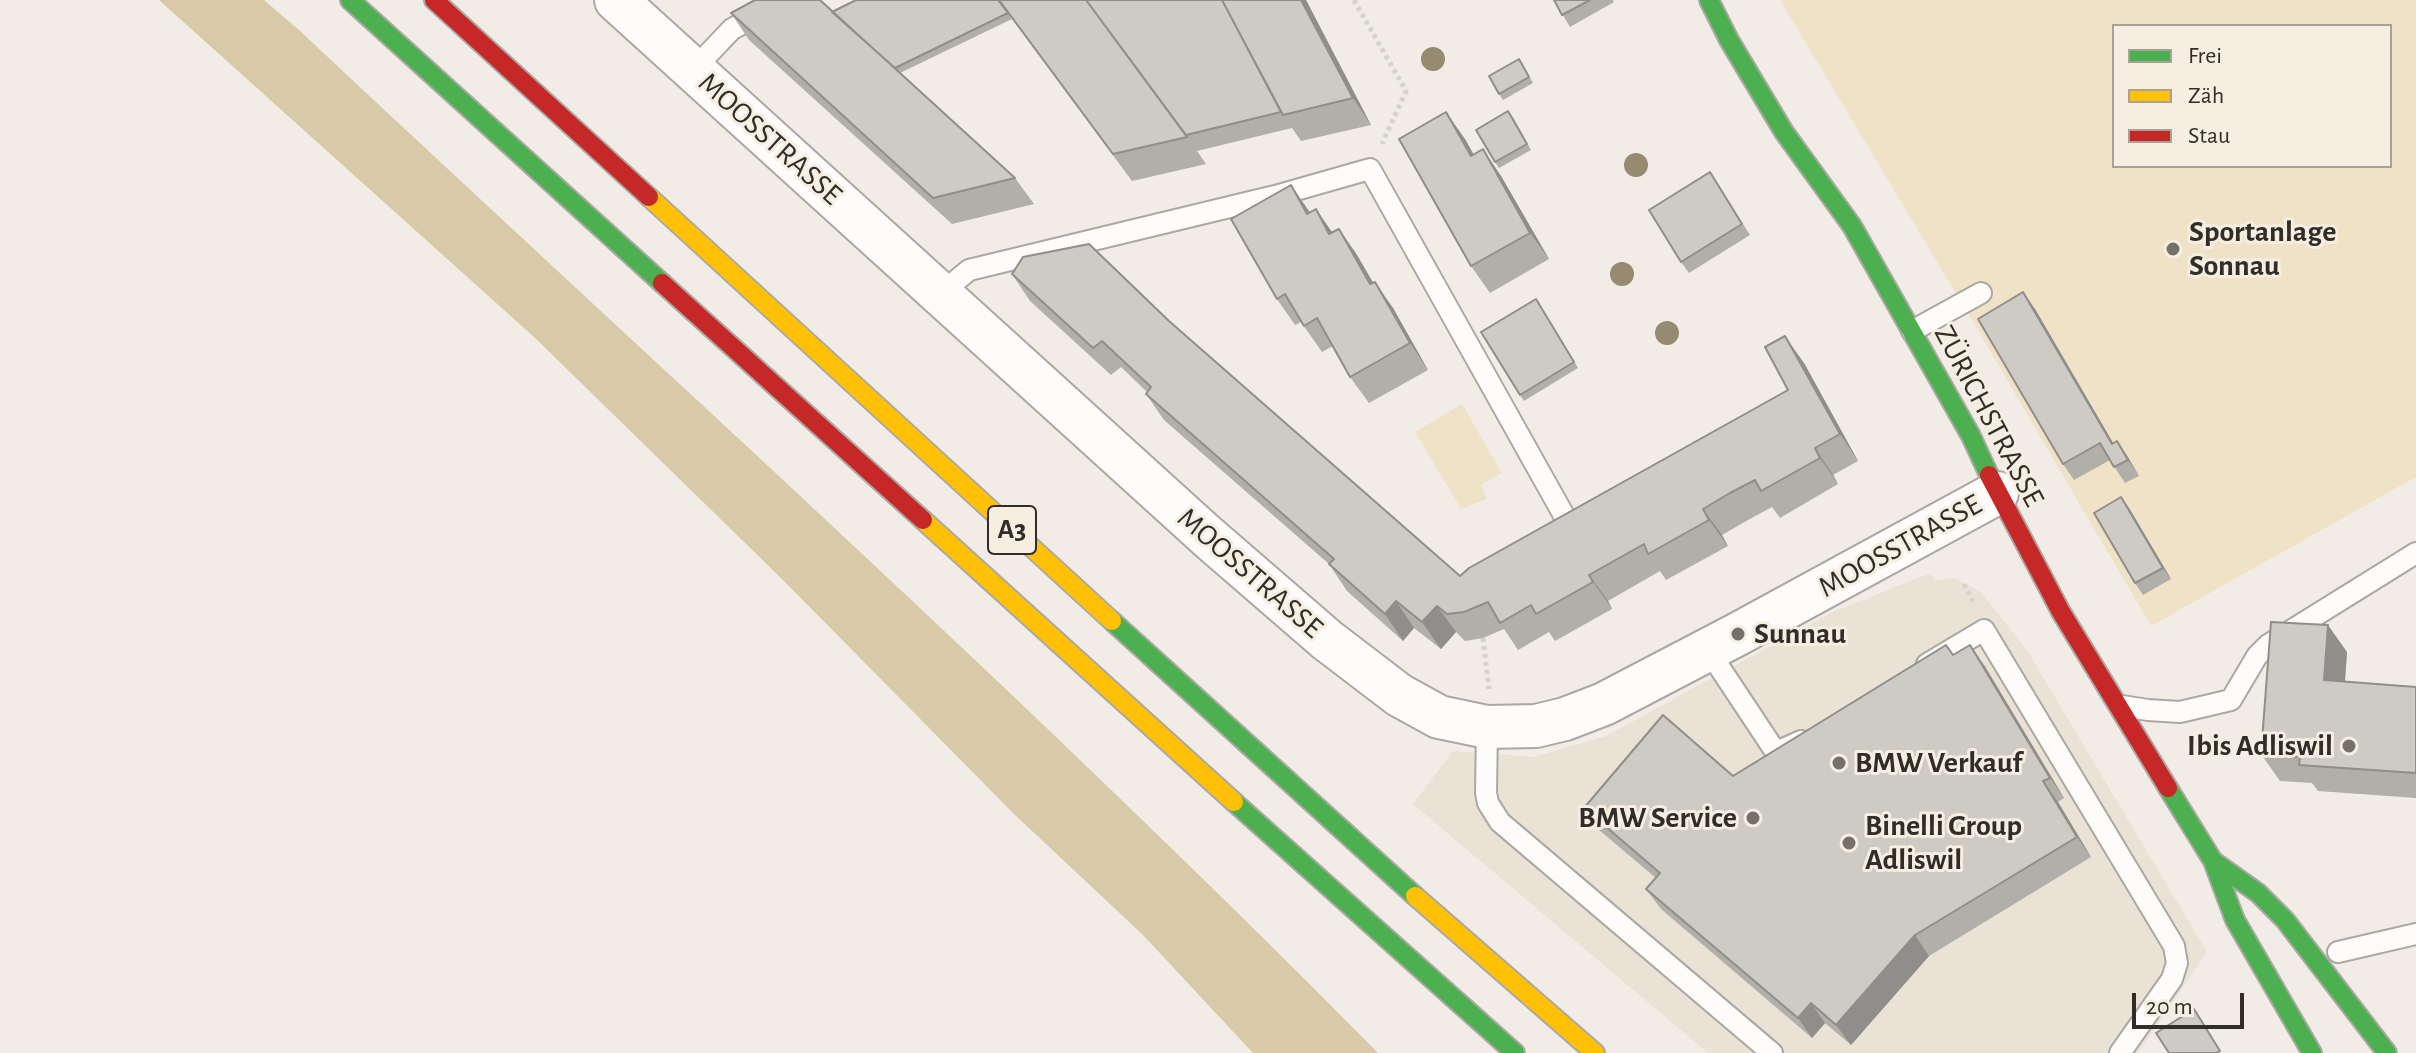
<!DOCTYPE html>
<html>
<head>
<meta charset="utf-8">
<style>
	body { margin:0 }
	#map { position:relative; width:2416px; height:1053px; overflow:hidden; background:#f1ede6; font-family:"Alegreya Sans",sans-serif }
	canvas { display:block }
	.legend { position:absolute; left:2112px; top:24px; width:280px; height:144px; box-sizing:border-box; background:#f5eee1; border:2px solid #a7a197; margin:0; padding:10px 14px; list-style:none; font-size:24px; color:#312e29 }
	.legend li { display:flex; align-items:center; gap:16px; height:40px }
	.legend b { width:40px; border:2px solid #a7a197 }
	.scale { position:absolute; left:2132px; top:993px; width:112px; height:36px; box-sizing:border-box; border:4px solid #312e29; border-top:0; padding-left:10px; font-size:24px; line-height:28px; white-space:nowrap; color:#312e29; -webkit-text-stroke:6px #f5eee1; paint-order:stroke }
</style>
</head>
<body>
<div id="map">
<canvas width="2416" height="1053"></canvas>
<ul class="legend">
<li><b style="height:10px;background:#4caf50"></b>Frei</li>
<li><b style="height:10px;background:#ffc107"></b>Zäh</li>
<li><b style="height:10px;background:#c62828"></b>Stau</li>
</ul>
<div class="scale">20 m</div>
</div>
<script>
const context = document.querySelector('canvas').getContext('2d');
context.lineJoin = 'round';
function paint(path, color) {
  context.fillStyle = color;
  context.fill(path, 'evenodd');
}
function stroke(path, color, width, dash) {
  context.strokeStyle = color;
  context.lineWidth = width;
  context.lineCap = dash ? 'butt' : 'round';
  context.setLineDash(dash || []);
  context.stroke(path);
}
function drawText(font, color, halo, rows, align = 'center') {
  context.font = font + ' "Alegreya Sans",sans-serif';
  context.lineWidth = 6;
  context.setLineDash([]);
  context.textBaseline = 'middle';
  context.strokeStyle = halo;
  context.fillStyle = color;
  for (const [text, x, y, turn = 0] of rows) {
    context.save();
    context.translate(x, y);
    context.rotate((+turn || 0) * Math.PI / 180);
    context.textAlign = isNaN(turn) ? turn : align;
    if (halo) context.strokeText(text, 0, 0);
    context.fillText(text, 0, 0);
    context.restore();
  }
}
paint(new Path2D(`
	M1930,573L1936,581L1954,578L1981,592L2028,652L2207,952L2138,1053H1708L1413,804L1453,751L1534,757L1606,736L1831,613Z`), '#e9e2d5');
paint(new Path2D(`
	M1780,0H2416V477L2151,626L1979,332ZM2114,26H2390V166H2114Z
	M1462,404L1502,473L1481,485L1487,499L1461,509L1415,432Z`), '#f0e2c7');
paint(new Path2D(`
	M159,0H264L299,30C660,369 1030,700 1378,1053H1253L1143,935L1015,815L783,580L534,337Z`), '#d8c9a9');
const lane = new Path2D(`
	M694,69L732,29L788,0
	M940,294L969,270L1275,196L1370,169L1571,528L1560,535
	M1912,331L1981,293
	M1708,650L1773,748L1781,750L1801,741
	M1927,664L1984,630L2174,946L2177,963L2172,979L2120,1053
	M2122,706L2148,710L2180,712L2231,700L2257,656L2268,645L2416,553
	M1487,727L1486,793L1488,803L1500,822L1772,1053
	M2338,952L2416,934`);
const street = new Path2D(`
	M616,0L1208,537L1327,640L1399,695L1439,717L1487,727L1536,726L1565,719L1604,704L1738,634L1997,493`);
const fast = new Path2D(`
	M350,0L662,283
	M1709,0L1729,40L1784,132L1852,226L1971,436L1989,475
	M1112,621L1415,896
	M2168,788L2213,861L2235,920L2312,1053
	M1234,802L1515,1053
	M2213,861L2258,893L2285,920L2387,1053`);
const slow = new Path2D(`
	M649,197L1112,621
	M923,520L1234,802
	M1415,896L1595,1053`);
const jam = new Path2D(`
	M434,0L649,197
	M662,283L923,520
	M1989,475L2061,612L2168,788`);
stroke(lane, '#aba8a3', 24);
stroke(street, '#aba8a3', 46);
stroke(fast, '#aba8a3', 22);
stroke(slow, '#aba8a3', 22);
stroke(jam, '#aba8a3', 22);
stroke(new Path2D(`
	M1354,0L1406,91L1382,144
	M1964,584L1974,603
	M1483,638L1489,689`), '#d4d3d1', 5, [4, 4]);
stroke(lane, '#fdfcfb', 20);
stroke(street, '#fdfcfb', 42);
stroke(fast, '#4caf50', 18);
stroke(slow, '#ffc107', 18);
stroke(jam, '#c62828', 18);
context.fillStyle = '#968a70';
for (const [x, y] of [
	[1433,59],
	[1636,165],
	[1622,274],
	[1667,333]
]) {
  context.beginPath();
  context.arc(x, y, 12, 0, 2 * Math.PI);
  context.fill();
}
paint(new Path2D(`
	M856,0H1306L1371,125L1301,141L1292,128L1197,151L1195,148L1206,164L1132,181L1012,19L900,73L1015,178L1034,204L952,224L749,40L731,13L832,12Z
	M1554,0H1613L1614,2L1570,27Z
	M1523,65L1533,83L1503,100L1499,94Z
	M1513,117L1531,150L1499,168L1495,162Z
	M1465,139L1474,155L1501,176L1549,259L1490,293L1471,266Z
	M1710,172L1750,235L1689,273L1681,262Z
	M1310,212L1332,233L1339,229L1357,255L1373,283L1393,308L1428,370L1369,403L1350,377L1333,346L1322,352L1301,322L1295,325L1277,299Z
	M1012,274L1169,321L1460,576L1788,390L1804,363L1858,461L1833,475L1838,484L1780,518L1772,507L1748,520L1722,535L1728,546L1666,580L1660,571L1608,601L1612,609L1555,641L1549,632L1518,650L1504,629L1483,638L1465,641L1456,632L1441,649L1414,628L1403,641L1347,591L1329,564L1164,420L1146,394L1147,392L1121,367L1111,375L1030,301Z
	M1536,299L1578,368L1524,401L1520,395Z
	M2035,309L2113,443L2117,441L2139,476L2125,483L2110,460L2074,480L2063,464Z
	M2121,497L2129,508L2171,579L2143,595L2135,583Z
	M2347,652L2345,682L2416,687V798L2318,791L2312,783L2280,781L2261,754Z
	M1953,655L1984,665L2064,798L2058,802L2091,857L1929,956L1851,1045L1825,1023L1812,1038L1661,909L1646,889L1656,878L1598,829L1584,808L1733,776Z`), '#b1afa9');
paint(new Path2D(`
	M1301,0H1306L1371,125L1353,98Z
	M1446,112L1465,139L1489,183L1471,156Z
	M1483,149L1501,176L1549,259L1530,233Z
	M1291,185L1309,211L1326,240L1307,214Z
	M1316,209L1334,235L1329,234Z
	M1339,229L1357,255L1389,310L1370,284Z
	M1375,282L1393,308L1428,370L1410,343Z
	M2023,292L2035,309L2123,460L2112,444Z
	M1785,336L1804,363L1858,461L1840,434Z
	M2117,441L2128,457L2139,476L2128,460Z
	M1815,448L1833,475L1838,484L1820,458Z
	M2121,497L2129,508L2171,579L2163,568Z
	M1703,509L1722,535L1728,546L1709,520Z
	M1589,575L1608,601L1612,609L1593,582Z
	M1396,601L1414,628L1403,641L1385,614Z
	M1437,606L1456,632L1441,649L1422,622Z
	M2328,625L2347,652L2343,707L2324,680Z
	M1970,645L1984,665L2064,798L2050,778Z
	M2043,781L2058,802L2091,857L2077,837Z
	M1915,935L1929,956L1851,1045L1836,1025Z
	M1811,1003L1825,1023L1812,1038L1798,1018Z`), '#908e8a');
const building = new Path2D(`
	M755,0H820L1015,178L933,198L731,13Z
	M856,0H998L1008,13L895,68L832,12Z
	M999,0H1086L1187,137L1113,154Z
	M1086,0H1222L1281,112L1186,135Z
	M1222,0H1301L1353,98L1283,115Z
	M1554,0H1590L1562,15Z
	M1519,59L1529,77L1499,94L1489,76Z
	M1508,111L1527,144L1495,162L1476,130Z
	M1446,112L1471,156L1483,149L1530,233L1471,266L1399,139Z
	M1710,172L1742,224L1681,262L1649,210Z
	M1291,185L1307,214L1316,209L1329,234L1339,229L1370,284L1375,282L1410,343L1350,377L1317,318L1304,326L1285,294L1277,299L1231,219Z
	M1089,244L1169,321L1460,576L1469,568L1788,390L1765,347L1785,336L1840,434L1815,448L1820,458L1761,491L1755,480L1730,493L1703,509L1709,520L1648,554L1644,544L1589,575L1593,582L1536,614L1531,605L1500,623L1488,602L1464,612L1447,614L1437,606L1422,622L1396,601L1385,614L1329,564L1334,559L1146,394L1151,387L1102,341L1093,348L1012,274L1023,257Z
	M2023,292L2112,444L2117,441L2128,460L2114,467L2100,443L2063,464L1978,319Z
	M1536,299L1574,362L1520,395L1481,332Z
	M2121,497L2163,568L2135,583L2094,513Z
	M2271,622L2328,625L2324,680L2416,687V773L2299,765L2300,757L2261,754Z
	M1946,645L1953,655L1970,645L2050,778L2043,781L2077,837L1915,935L1836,1025L1811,1003L1798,1018L1646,889L1660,873L1584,808L1663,715L1733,776Z
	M2194,1009L2220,1051L2216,1053H2169L2156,1033Z`);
paint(building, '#cecbc5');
stroke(building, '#908e8a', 2);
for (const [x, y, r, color] of [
	[2173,249,8,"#74716b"],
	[1738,634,8,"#74716b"],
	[2349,746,8,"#74716b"],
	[1839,763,8,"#74716b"],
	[1753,818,8,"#74716b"],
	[1849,843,8,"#74716b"]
]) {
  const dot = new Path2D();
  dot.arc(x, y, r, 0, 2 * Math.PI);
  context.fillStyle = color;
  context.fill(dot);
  stroke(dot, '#f5eee1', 3);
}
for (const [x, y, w] of [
	[1012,530,48]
]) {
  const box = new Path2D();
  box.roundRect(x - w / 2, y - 24, w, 48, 6);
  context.fillStyle = '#f5eee1';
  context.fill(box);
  stroke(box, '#312e29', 2);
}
drawText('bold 28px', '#312e29', null, [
	["A3",1012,530]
]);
drawText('30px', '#312e29', '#f5eee1', [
	["MOOSSTRASSE",770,139,42],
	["ZÜRICHSTRASSE",1989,416,62],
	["MOOSSTRASSE",1900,546,-29],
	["MOOSSTRASSE",1250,573,41]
]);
drawText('bold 30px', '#312e29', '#f5eee1', [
	["Sportanlage",2189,232],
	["Sonnau",2189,266],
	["Sunnau",1754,634],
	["Ibis Adliswil",2333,746,"right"],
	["BMW Verkauf",1855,763],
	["BMW Service",1737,818,"right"],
	["Binelli Group",1865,826],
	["Adliswil",1865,860]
], 'left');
</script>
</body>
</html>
